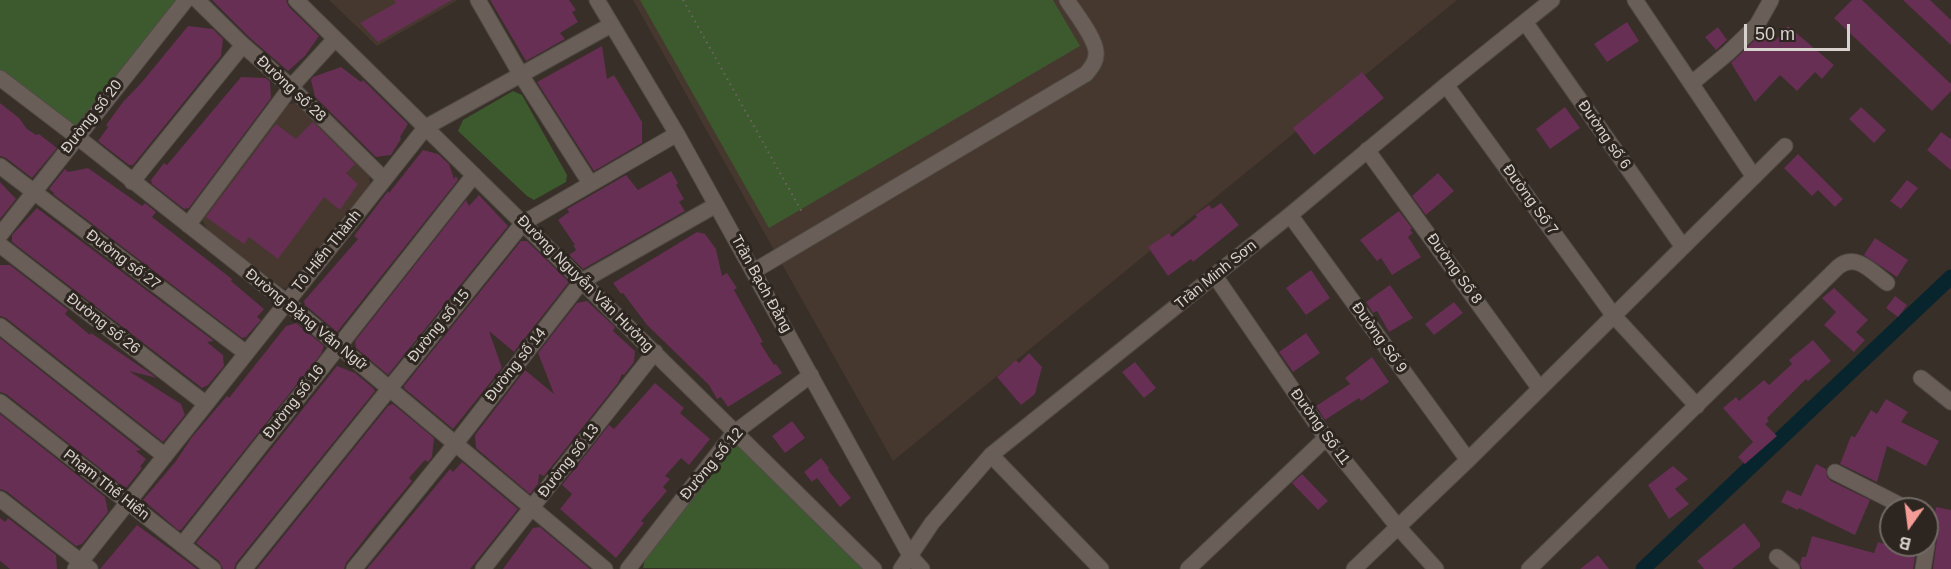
<!DOCTYPE html>
<html>
<head>
<meta charset="utf-8">
<style>
	body { margin:0 }
	#map { position:relative; width:1951px; height:569px; overflow:hidden; background:#372f28; font-family:Helvetica,sans-serif }
	canvas { display:block }
	.north { position:absolute; left:1879px; top:497px; width:60px; height:60px; box-sizing:border-box; background:#2d251f; border:2px solid #716a65; border-radius:50%; rotate:194deg; font-size:16px; font-weight:700; line-height:24px; text-align:center; color:#d7d2ce }
	.north::after { content:''; display:block; margin:auto; width:21px; height:27px; background:#f59c96; clip-path:polygon(50% 0,100% 100%,50% 72%,0 100%) }
	.scale { position:absolute; left:1744px; top:24px; width:106px; height:27px; box-sizing:border-box; border:3px solid #d7d2ce; border-top:0; padding-left:8px; font-size:18px; line-height:21px; white-space:nowrap; color:#d7d2ce; -webkit-text-stroke:4px #2d251f; paint-order:stroke }
</style>
</head>
<body>
<div id="map">
<canvas width="1951" height="569"></canvas>
<div class="north">B</div>
<div class="scale">50 m</div>
</div>
<script>
const context = document.querySelector('canvas').getContext('2d');
context.lineJoin = 'round';
function paint(path, color) {
  context.fillStyle = color;
  context.fill(path, 'evenodd');
}
function stroke(path, color, width, dash) {
  context.strokeStyle = color;
  context.lineWidth = width;
  context.lineCap = dash ? 'butt' : 'round';
  context.setLineDash(dash || []);
  context.stroke(path);
}
function drawText(font, color, halo, rows, align = 'center') {
  context.font = font + ' Helvetica,sans-serif';
  context.lineWidth = 6;
  context.setLineDash([]);
  context.textBaseline = 'middle';
  context.strokeStyle = halo;
  context.fillStyle = color;
  for (const [text, x, y, turn = 0] of rows) {
    context.save();
    context.translate(x, y);
    context.rotate((+turn || 0) * Math.PI / 180);
    context.textAlign = isNaN(turn) ? turn : align;
    if (halo) context.strokeText(text, 0, 0);
    context.fillText(text, 0, 0);
    context.restore();
  }
}
paint(new Path2D(`
	M329,0H458L377,46Z
	M633,0H1457L893,461Z
	M298,103L368,172L370,181L369,186L290,285L285,288L281,287L207,229L202,220L203,213L288,104Z`), '#46382e');
paint(new Path2D(`
	M0,0H177L79,126L72,128L0,72Z
	M640,0H1053L1080,46L769,228Z
	M513,91L522,95L567,175L566,182L534,200L527,196L458,131L463,120Z
	M739,442L864,569L643,568L645,559L730,444Z`), '#3c5a2e');
stroke(new Path2D(`
	M1643,569L1951,277`), '#08242d', 15);
paint(new Path2D(`
	M212,0H286L289,7L319,36L305,56L288,71L250,38Z
	M394,0H452L378,42L360,23L396,3Z
	M490,0H569L576,10L572,12L578,22L560,33L565,39L526,61Z
	M1852,0H1862L1951,84V91L1932,111L1834,18Z
	M1903,0H1930L1951,20V45Z
	M1627,22L1639,41L1607,62L1594,44Z
	M188,26L213,29L223,39L221,56L133,165H129L98,141L108,127L106,125L123,102L142,82Z
	M1788,26L1834,65L1822,79L1815,72L1797,91L1780,75L1755,102L1731,63L1764,31L1775,41Z
	M1718,27L1727,40L1716,50L1705,37Z
	M602,46L607,79L614,75L642,122V143L594,171L537,82Z
	M341,67L361,82L363,80L408,124L400,137L401,139L391,155L376,157L315,97L311,80L313,77Z
	M1362,72L1384,98L1314,155L1293,128Z
	M241,77L266,78L270,82L271,98L189,208L184,209L152,184L151,180L164,163L167,165Z
	M0,103L19,118L27,129L36,135L39,134L57,148L32,178L6,158L0,156Z
	M1565,107L1580,128L1550,149L1536,129Z
	M1861,107L1886,130L1874,143L1849,119Z
	M313,122L355,164L346,173L358,184L340,210L324,197L278,259L249,237L244,244L206,217L276,124L296,139Z
	M1941,132L1951,139V170L1927,150Z
	M423,150L438,154L449,164L454,179L456,176L458,180L337,332L305,305L304,301L358,239L354,236L388,191L389,193Z
	M1798,154L1843,199L1835,207L1818,190L1812,196L1784,168Z
	M88,168L142,206L145,203L156,212L152,217L232,279L231,281L264,309L257,317L261,320L246,337L242,338L53,194L54,193L49,189L65,169L68,172Z
	M671,171L678,183L676,185L684,199L679,202L685,211L583,269L569,255L576,250L573,245H575L558,220L569,212L567,209L626,175L638,190Z
	M1438,173L1454,191L1426,215L1412,196Z
	M1907,180L1918,188L1901,209L1890,201Z
	M0,182L16,199L0,219Z
	M479,195L508,226L388,375L356,348L355,341L466,200L469,206Z
	M1221,203L1239,225L1193,262L1191,259L1168,276L1148,247L1169,233L1172,237L1197,217L1195,215L1209,205L1212,209Z
	M37,208L214,341L207,342L223,355L224,366L208,385L202,388L12,242V235Z
	M1399,211L1412,228L1410,230L1413,233L1408,237L1421,257L1392,275L1381,258L1377,261L1360,240Z
	M697,232L705,234L716,249L722,276L727,273L737,288L734,290L763,342L760,343L774,365L776,364L782,373L728,407L721,397L717,399L709,385L647,325L623,293L621,294L613,283Z
	M1875,238L1908,260L1897,277L1864,255Z
	M521,241H527L569,282L514,352L489,331L502,368L453,429L404,388V386Z
	M0,265H10L68,310L65,314L90,335L91,333L157,378L129,371L181,404L185,415L163,442L6,318L0,316Z
	M1311,270L1330,298L1306,315L1286,288Z
	M1390,285L1413,318L1389,332L1377,311L1373,313L1366,302Z
	M1834,288L1868,320L1856,332L1865,340L1854,352L1824,325L1836,312L1822,298Z
	M1895,296L1907,305L1898,317L1886,308Z
	M587,301L615,327L613,331L635,351L634,362L624,375L622,374L618,383L544,476L539,474L538,484L530,494L476,448L475,435L525,370L554,394L538,353L577,303Z
	M1454,302L1463,313L1434,335L1425,324Z
	M296,323L324,346L321,354L181,530H178L143,500L176,461L192,437L227,396L229,398L286,326Z
	M1306,333L1320,353L1293,372L1279,352Z
	M0,338L141,450L136,451L146,459L140,467L142,468L127,487L125,488L6,394L0,392Z
	M1813,340L1831,361L1808,381L1806,379L1767,418L1769,421L1765,424L1777,436L1745,464L1738,457L1753,442L1723,408L1736,397L1739,401L1764,380L1769,385L1792,364L1789,360Z
	M1029,353L1042,367L1035,394L1021,405L997,377L1016,360L1019,363Z
	M1372,357L1389,382L1361,401L1359,398L1325,420L1316,406L1350,384L1345,378Z
	M1135,362L1156,388L1144,398L1122,372Z
	M337,366L355,373L373,388L375,391L236,563L234,569H223L219,561L196,543Z
	M655,383L684,408L680,413L710,439L689,465L681,458L665,476L670,479L663,487L667,491L641,521L644,523L616,558L560,509L572,494L562,485L609,425L614,429Z
	M1886,399L1908,412L1901,422L1939,441L1926,466L1887,446L1877,482L1840,464L1851,436L1855,437L1871,410L1877,414Z
	M393,404L434,438L432,457L428,462L425,460L409,478L412,481L374,527L346,563L344,569H257L388,406Z
	M0,414L105,497L108,512L82,544L76,546L6,491L0,489Z
	M792,421L805,438L785,453L772,436Z
	M821,458L829,468L828,470L851,498L840,507L817,478L812,482L804,472Z
	M462,462L518,509L470,569H367L450,469L453,472Z
	M1816,464L1826,469L1827,477L1831,481L1870,500L1855,535L1799,508L1798,510L1781,502L1787,490L1801,496Z
	M1673,466L1688,479L1675,489L1689,504L1669,519L1648,485Z
	M1302,474L1328,501L1318,510L1292,483Z
	M1936,507L1951,510V569H1933L1939,524L1935,513Z
	M0,518L5,522L8,518L56,555L57,569H10L0,561Z
	M1744,523L1760,543V547L1732,569H1704L1697,561Z
	M137,525L184,559L197,569H100Z
	M540,527L590,569H503L533,528Z
	M1812,536L1874,553L1878,542L1888,545H1917L1913,569H1802L1800,564L1802,557H1806Z
	M1598,555L1609,569H1580Z`), '#662f53');
const minor = new Path2D(`
	M197,0L243,45L291,87L384,179
	M296,0L874,569
	M478,0L521,75L590,183
	M597,0L677,134L911,557L922,569
	M1635,0L1754,177
	M1525,22L1683,247
	M0,78L76,136L286,302L605,569
	M1692,83L1728,53L1757,25L1771,0
	M1446,85L1614,316L1697,406
	M1367,150L1540,389
	M0,166L246,353
	M132,182L243,45
	M1290,215L1468,460
	M188,225L291,87L335,39
	M0,235L186,0
	M0,245L206,404
	M754,271L1086,74C1091,68 1097,61 1096,52C1095,37 1075,13 1067,0
	M1215,276L1326,438L1398,527L1436,569
	M0,326L165,456
	M1921,378L1951,402
	M0,402L213,569
	M991,455L1101,569
	M1835,472L1908,509
	M0,499L90,569
	M1927,519L1929,523L1927,543
	M182,545L474,175
	M1777,557L1792,569
	M75,569L426,127L611,25
	M244,569L523,223L677,134
	M354,569L456,443L582,281L716,205
	M483,569L655,352
	M628,569L734,433L811,375
	M901,569L932,523L991,455L1290,215L1446,85L1552,0
	M1188,569L1326,438
	M1354,569L1468,460L1785,146
	M1529,569L1838,267C1856,252 1872,272 1887,283
	M1923,569L1927,545`);
stroke(minor, '#524b46', 17);
stroke(new Path2D(`
	M683,0L802,212`), '#6d6660', 2, [1.5, 4.5]);
stroke(minor, '#695f58', 15);
drawText('15px', '#d7d2ce', '#2d251f', [
	["Đường số 28",291,89,43],
	["Đường số 20",92,117,-52],
	["Đường số 6",1604,135,55],
	["Đường Số 7",1530,200,54],
	["Tô Hiến Thành",327,251,-51],
	["Đường số 27",123,260,37],
	["Đường Số 8",1454,269,54],
	["Trần Minh Sơn",1216,275,-39],
	["Đường Nguyễn Văn Hưởng",585,284,45],
	["Trần Bạch Đằng",761,284,61],
	["Đường Đặng Văn Ngữ",306,320,39],
	["Đường số 26",103,324,38],
	["Đường số 15",439,326,-51],
	["Đường Số 9",1379,338,54],
	["Đường số 14",516,365,-52],
	["Đường số 16",294,402,-52],
	["Đường Số 11",1320,427,54],
	["Đường số 13",569,461,-52],
	["Đường số 12",712,464,-50],
	["Phạm Thế Hiển",106,485,38]
]);
</script>
</body>
</html>
